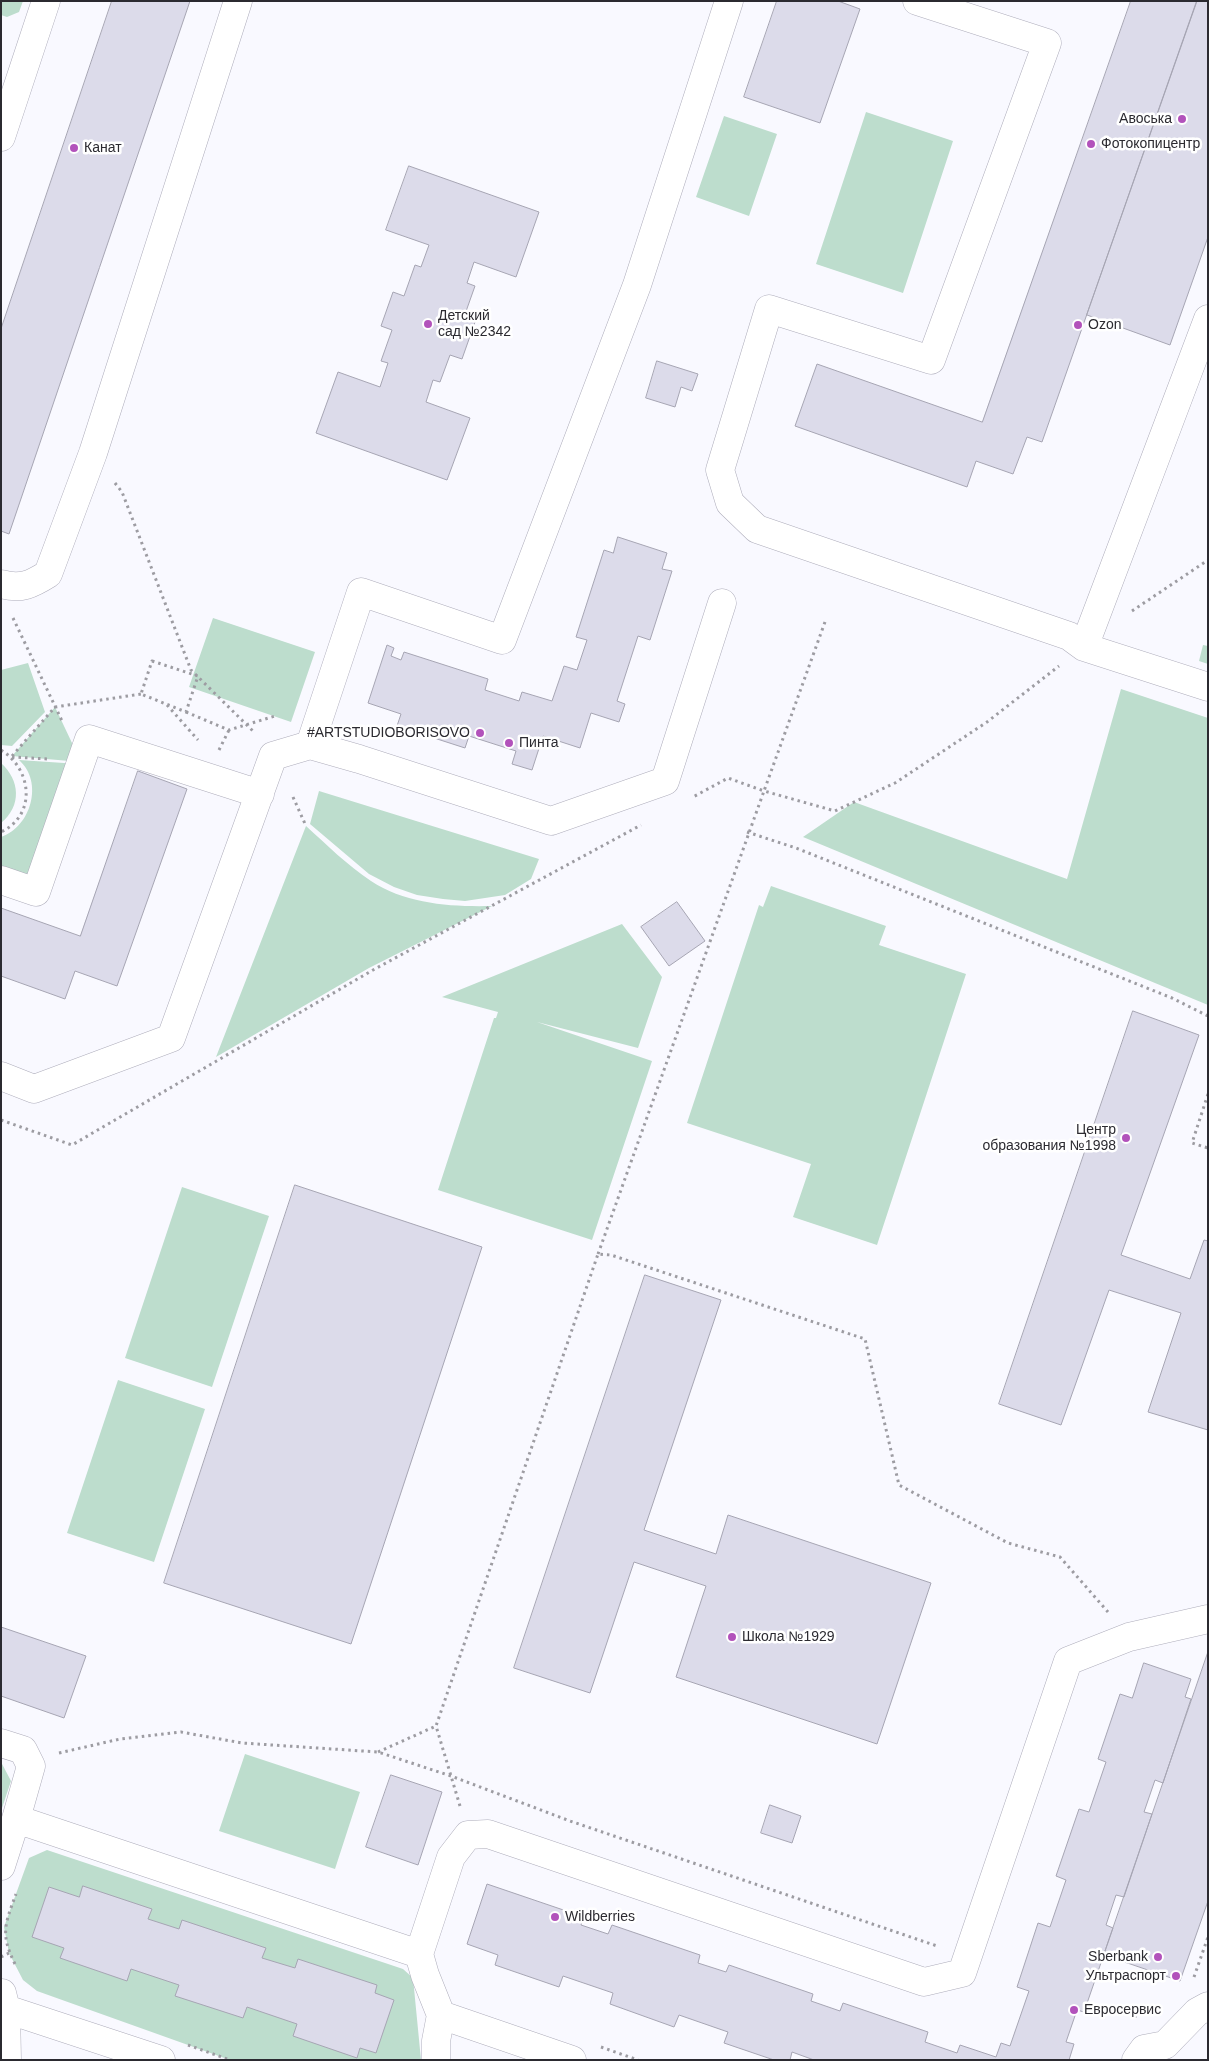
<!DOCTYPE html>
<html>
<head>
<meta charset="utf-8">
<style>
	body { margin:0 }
	#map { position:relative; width:1209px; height:2061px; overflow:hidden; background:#f9f9ff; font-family:Helvetica,sans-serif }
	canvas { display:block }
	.frame { position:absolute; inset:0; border:2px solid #2b2a30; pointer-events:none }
</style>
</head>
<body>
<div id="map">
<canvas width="1209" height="2061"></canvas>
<div class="frame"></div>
</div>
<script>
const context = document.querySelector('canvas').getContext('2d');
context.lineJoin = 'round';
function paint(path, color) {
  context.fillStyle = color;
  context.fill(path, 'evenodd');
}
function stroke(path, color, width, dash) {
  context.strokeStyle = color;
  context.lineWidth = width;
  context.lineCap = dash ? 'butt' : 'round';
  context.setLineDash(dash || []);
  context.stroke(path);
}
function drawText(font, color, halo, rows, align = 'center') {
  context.font = font + ' Helvetica,sans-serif';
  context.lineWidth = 5;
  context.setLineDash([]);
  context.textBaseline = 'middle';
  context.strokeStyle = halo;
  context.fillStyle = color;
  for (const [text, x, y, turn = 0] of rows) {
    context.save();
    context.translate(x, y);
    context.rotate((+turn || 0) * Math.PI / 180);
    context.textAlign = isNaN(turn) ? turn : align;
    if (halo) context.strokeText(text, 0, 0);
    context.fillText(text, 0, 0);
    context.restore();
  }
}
paint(new Path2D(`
	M1,1H23L19,12L7,17L1,15Z
	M866,112L953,141L903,293L816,264Z
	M724,116L777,134L749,216L696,197Z
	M213,618L315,652L291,722L189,687Z
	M1203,645L1208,646V664L1199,661Z
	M28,663L45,712L12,746L1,745V670Z
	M1121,689L1208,718V1005L803,837L854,802L1067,879Z
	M55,707L81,762L12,756Z
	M19,760L79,764L38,881L1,870V837C31,827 44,782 19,760Z
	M1,763C20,780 22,806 1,823Z
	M319,791L539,859L531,879L505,895L465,901L443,899L417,895L394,887L369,874L310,824Z
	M306,826C327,845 347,865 371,881C406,904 451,907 492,906L369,968L216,1057Z
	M771,886L886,926L879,945L966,974L877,1245L793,1217L811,1164L687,1123L759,905L763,907Z
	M622,924L662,977L638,1048L537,1022L652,1061L592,1240L438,1190L494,1018H496L498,1012L442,997Z
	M182,1187L269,1216L212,1387L125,1358Z
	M118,1380L205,1409L154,1562L67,1533Z
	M245,1754L360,1792L335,1869L219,1831Z
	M1,1762L11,1781L1,1811Z
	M47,1850L403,1969L413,1978L421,2060H230L37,1991L23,1980L9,1953L4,1927L29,1858Z`), '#bdddcd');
const building = new Path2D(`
	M112,1H190L9,534L1,531V329Z
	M777,1H838L860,9L820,123L744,97Z
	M1131,1H1197L1042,442L1027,437L1013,474L976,461L967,487L795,426L817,364L982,422Z
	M1197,1H1208V237L1170,345L1087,315Z
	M409,166L539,212L516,277L474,262L467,283L475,286L464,317L475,322L462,359L450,355L440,382L433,380L426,402L470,418L447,480L316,433L338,372L380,387L388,363L381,361L392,330L381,326L393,292L404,296L415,265L421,267L429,245L386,230Z
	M657,361L698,374L692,391L681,387L675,407L646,398Z
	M618,537L667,553L662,569L672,571L650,640L638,636L617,701L625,704L619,722L591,713L580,748L543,736L532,770L512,764L516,751L469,736L465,748L397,726L401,714L368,703L387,645L394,648L391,656L401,660L404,652L488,679L485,690L519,701L522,692L552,701L564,666L577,670L587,640L576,637L604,550L613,553Z
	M138,771L187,789L117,986L75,971L65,999L1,976V908L80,936Z
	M677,902L705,941L669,966L641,927Z
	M1133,1011L1199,1035L1121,1255L1190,1279L1204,1240L1208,1241V1430L1148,1412L1181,1313L1109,1290L1061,1425L999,1404Z
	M295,1185L482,1247L351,1644L164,1583Z
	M645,1275L721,1300L644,1530L716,1554L728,1515L931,1583L877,1744L676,1677L706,1586L634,1562L590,1693L514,1668Z
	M1,1627L86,1656L64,1718L1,1696Z
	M1208,1652V1901L1180,1981L1104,1955Z
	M1144,1663L1191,1679L1185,1697L1191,1699L1163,1783L1155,1780L1144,1812L1152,1814L1124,1897L1116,1895L1106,1925L1113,1928L1084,2012L1077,2010L1066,2042L1074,2044L1069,2060H814L792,2052L790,2060H774L724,2043L728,2032L679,2015L674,2027L610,2004L613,1993L563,1976L559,1987L495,1965L498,1955L467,1944L487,1884L584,1917L581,1925L608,1934L612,1925L700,1955L698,1963L726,1972L729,1965L813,1994L811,2001L840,2011L843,2003L928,2032L925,2042L957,2053L960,2045L996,2057L1001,2043L1010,2046L1029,1991L1017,1987L1038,1923L1050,1927L1066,1880L1056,1876L1079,1809L1089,1812L1106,1762L1098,1759L1120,1694L1132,1698Z
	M391,1775L442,1792L418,1865L366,1847Z
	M770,1805L801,1816L792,1843L761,1833Z
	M83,1886L152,1909L148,1919L179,1929L182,1920L266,1948L262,1958L295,1968L298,1959L377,1985L375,1993L394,2000L376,2053L360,2048L357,2058L293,2036L297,2024L247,2007L243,2018L175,1996L179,1985L131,1969L127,1981L60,1958L64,1948L32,1937L49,1887L79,1897Z`);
paint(building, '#dcdbea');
stroke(building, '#a6a5b3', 1);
const minor = new Path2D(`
	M917,1L1047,43L931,360L769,309L720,470L730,503L757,529L1069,636L1084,647L1208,687
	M1,137L46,1
	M1,584C21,590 32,584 48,574L93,453L238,1
	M1084,647L1208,319
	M310,745L359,759L551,821L665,781L722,603
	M1,880L36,892L89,739L260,794
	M1,1076L34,1089L171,1038L273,756L310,745L361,592L502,640L637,285L729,1
	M1,1743L23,1750L31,1766L16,1819
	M1,1866L16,1819L419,1954L451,1857L468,1835L488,1834L924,1982L962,1973L1068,1661L1129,1637L1208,1619
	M419,1954L425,1975L441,2015L436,2041V2060
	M2,1993L6,2009L7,2060
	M6,2009L161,2060
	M441,2015L572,2060
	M1136,2060L1144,2049L1165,2045L1197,2012L1208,2006`);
stroke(minor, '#aeadbb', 29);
stroke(new Path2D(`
	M115,483L122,492L191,670L254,732
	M1132,611L1208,560
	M13,618L63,723
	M825,622L764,791L835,811L895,783L987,722L1059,666
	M152,661L198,676L186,712L141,694Z
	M167,705L198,740
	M186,712L229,730L275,716
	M1,750C32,769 37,815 1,832
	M219,750L229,730
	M12,756L55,707L141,694
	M12,757L48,759
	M293,797L306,826
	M747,832L796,848L1172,998L1208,1016
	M1208,1094L1192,1143L1208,1148
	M1,1120L72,1145L373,970L641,825
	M598,1254L764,791L728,778L693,797
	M378,1752L436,1726
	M59,1753L120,1739L181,1732L242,1743L378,1752L451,1776L570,1821L937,1946
	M460,1806L436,1726L598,1254L611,1255L865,1339L899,1485L1008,1543L1060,1557L1108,1612
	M1,1957L9,1953
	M15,1964C0,1934 5,1924 16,1894
	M1194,1977L1208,1937
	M1134,2017L1157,2005
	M188,2045L230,2060
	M601,2047L638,2060`), '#9d9ca2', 3, [2.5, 4]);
stroke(minor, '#fff', 28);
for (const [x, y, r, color] of [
	[1182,119,5,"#b252bb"],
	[1091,144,5,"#b252bb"],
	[74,148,5,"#b252bb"],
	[428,324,5,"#b252bb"],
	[1078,325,5,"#b252bb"],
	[480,733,5,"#b252bb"],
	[509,743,5,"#b252bb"],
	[1126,1138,5,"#b252bb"],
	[732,1637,5,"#b252bb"],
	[555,1917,5,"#b252bb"],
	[1158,1957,5,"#b252bb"],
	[1176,1976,5,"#b252bb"],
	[1074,2010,5,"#b252bb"]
]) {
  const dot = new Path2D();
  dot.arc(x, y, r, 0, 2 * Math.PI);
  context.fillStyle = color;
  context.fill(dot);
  stroke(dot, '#fff', 2);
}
drawText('14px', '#2b2a30', '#fff', [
	["Авоська",1172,119,"right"],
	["Фотокопицентр",1101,144],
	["Канат",84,148],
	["Детский",438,316],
	["сад №2342",438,332],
	["Ozon",1088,325],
	["#ARTSTUDIOBORISOVO",470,733,"right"],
	["Пинта",519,743],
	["Центр",1116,1130,"right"],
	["образования №1998",1116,1146,"right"],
	["Школа №1929",742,1637],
	["Wildberries",565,1917],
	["Sberbank",1148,1957,"right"],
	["Ультраспорт",1166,1976,"right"],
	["Евросервис",1084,2010]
], 'left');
</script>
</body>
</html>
